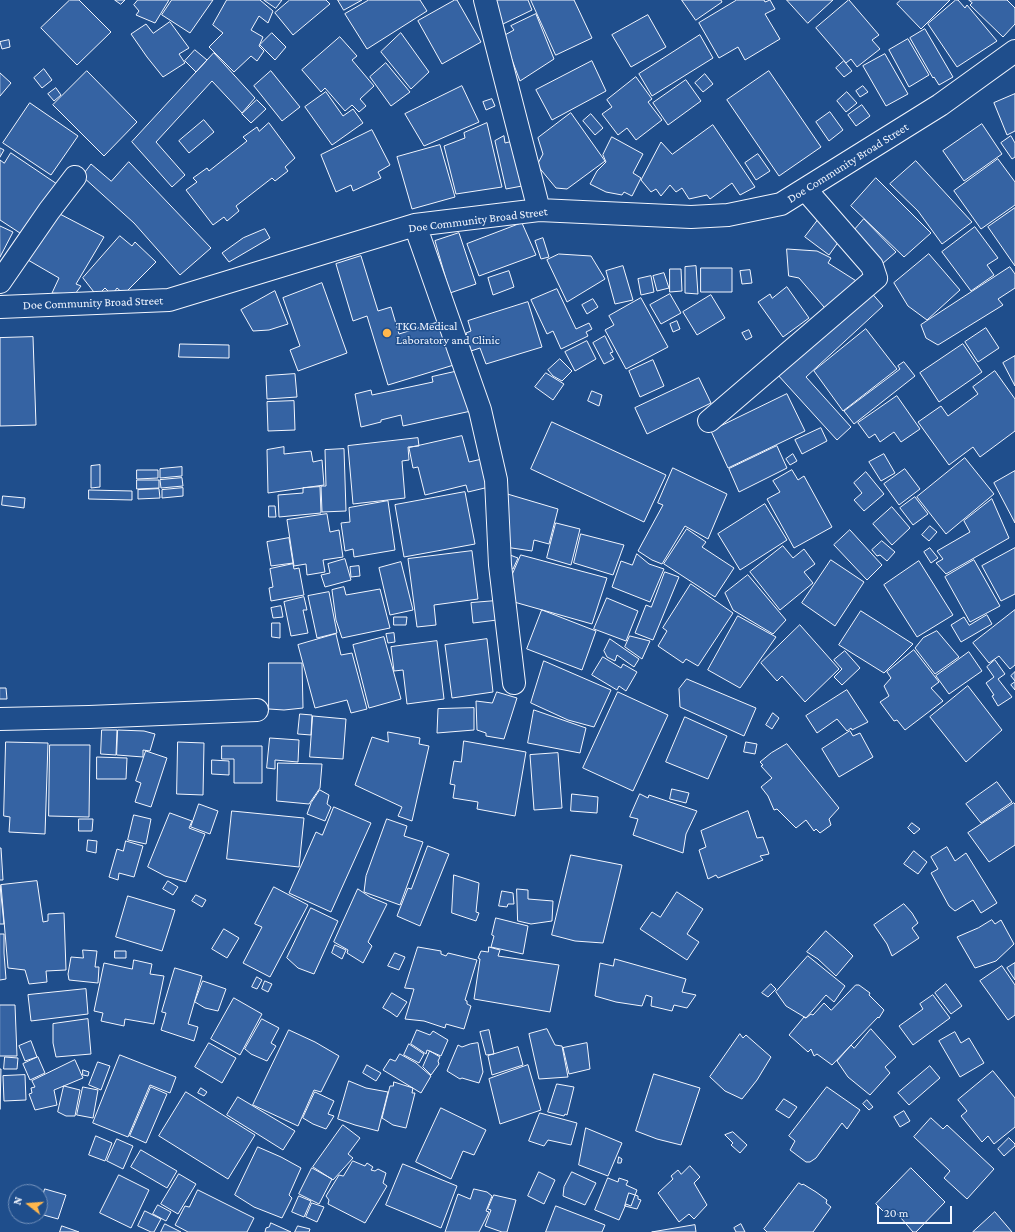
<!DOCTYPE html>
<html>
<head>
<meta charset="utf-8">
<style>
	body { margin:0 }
	#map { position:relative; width:1015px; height:1232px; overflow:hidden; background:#1f4e8c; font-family:"Crimson Pro",serif }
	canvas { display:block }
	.north { position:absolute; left:8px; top:1184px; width:40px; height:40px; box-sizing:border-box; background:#1f4e8c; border:1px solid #7391ba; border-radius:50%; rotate:287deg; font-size:11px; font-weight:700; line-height:16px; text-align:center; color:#f2f6ff }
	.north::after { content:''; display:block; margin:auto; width:14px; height:18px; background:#ffb74d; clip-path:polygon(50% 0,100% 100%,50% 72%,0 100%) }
	.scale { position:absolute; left:877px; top:1206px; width:75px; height:18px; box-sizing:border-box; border:2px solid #f2f6ff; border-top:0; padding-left:5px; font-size:12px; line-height:14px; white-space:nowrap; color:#f2f6ff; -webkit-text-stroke:3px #1f4e8c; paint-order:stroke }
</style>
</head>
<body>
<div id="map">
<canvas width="1015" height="1232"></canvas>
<div class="north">N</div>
<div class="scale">20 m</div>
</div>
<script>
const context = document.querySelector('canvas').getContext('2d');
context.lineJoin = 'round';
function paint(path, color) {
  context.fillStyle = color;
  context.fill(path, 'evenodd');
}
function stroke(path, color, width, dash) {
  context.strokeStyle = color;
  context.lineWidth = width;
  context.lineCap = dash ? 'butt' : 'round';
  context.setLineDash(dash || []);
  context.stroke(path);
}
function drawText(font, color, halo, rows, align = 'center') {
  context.font = font + ' "Crimson Pro",serif';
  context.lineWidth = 3;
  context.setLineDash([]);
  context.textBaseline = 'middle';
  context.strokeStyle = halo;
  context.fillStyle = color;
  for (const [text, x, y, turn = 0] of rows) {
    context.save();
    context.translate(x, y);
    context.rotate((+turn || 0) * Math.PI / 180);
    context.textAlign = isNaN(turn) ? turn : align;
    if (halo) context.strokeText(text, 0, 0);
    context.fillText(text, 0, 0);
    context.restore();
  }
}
const building = new Path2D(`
	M70,0H79L111,32L77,65L41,28Z
	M115,0H125L121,4Z
	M138,0H169L155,23L136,15L139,11L134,5Z
	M172,0H213L190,33L162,15Z
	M227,0H260L273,11L268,23L259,16L251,30L263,37L259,46L264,51L257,61L251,56L234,72L209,47L223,33L213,25Z
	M264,0H282L276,8Z
	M290,0H326L330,4L293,35L275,13Z
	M338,0H362L344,10Z
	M369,0H420L427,11L367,49L345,14Z
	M455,0H457L481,42L442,64L418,21Z
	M495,0H528L532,10L503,24Z
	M531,0H574L592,38L556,55Z
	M682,0H721L722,2L696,20Z
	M737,0H764L765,2L770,0L775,9L765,14L780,39L745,60L738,47L719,58L699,23Z
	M787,0H833L808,23Z
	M849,0L879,35L872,40L880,49L857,67L851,59L846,63L816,28Z
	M901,0H950L921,29L897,4Z
	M956,0H958L965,8L967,5L997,41L957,67L928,24Z
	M969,0H1007L1015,8V24L1003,37L970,5L972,3Z
	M536,14L554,59L520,81L503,36L514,30L511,26Z
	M648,15L666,47L631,67L612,35Z
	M170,22L189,48L179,54L185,63L163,77L147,57L131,34L146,24L153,33Z
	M925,29L953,77L939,85L934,77L933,78L910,38Z
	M272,33L286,47L275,60L260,45Z
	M401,33L429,72L411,89L381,52Z
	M700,35L713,58L652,96L639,74Z
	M340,37L357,56L352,60L374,86L360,99L366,106L359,112L352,105L345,111L325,88L321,92L302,70Z
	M908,39L929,75L909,87L889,50Z
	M9,40L10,47L2,49L0,42Z
	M195,50L207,60L196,72L185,61Z
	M214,53L255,98L242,113L212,81L156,142L185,175L172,187L132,142Z
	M885,54L908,94L886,106L863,66Z
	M592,61L606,91L552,120L536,90Z
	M844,61L852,71L844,77L836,68Z
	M386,63L410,92L391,106L370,77Z
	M44,69L52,80L42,88L34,78Z
	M87,71L137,122L104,156L53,105Z
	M271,71L300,107L282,121L254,86Z
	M769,71L821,147L779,176L727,100Z
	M0,73L11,83L0,96Z
	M705,74L713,84L703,92L695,83Z
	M636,77L652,99L648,102L662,120L636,140L627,128L618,135L602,114L612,107L607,100Z
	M686,80L701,101L668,125L653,103Z
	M462,86L479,122L424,146L405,114Z
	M863,86L868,92L860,97L856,91Z
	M56,88L61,95L54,101L48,94Z
	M326,92L343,116L353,109L363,123L332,145L305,107Z
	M847,92L857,103L846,112L837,101Z
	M1015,94V131L1007,135L994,103Z
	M492,99L495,106L486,110L483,102Z
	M257,100L266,109L251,123L242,114Z
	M30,103L78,136L51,175L3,143Z
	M862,105L870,116L856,126L848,115Z
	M830,112L843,130L829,141L816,122Z
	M571,113L605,161L567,189L556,188L537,165L543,154L538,138Z
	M591,114L603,128L595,135L583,121Z
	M204,120L214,132L189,153L179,141Z
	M269,123L295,158L285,167L288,171L275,181L272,178L236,206L239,211L227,221L224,217L213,225L186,190L197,182L193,178L207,168L209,171L247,141L243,137L257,127L259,131Z
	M487,123L502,187L456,194L444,146L465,138L464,133Z
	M982,124L1002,154L964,181L943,151Z
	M713,125L755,187L740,195L732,183L710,199L707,195L689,199L682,188L676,192L670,185L661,196L656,189L651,192L641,180L661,142L672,154Z
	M372,130L390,165L378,172L381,178L353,191L351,185L336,192L321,155Z
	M504,136L505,143L513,141L522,186L506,189L495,141Z
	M1011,136L1015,143V157L1012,159L1001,143Z
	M612,137L643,154L633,173L641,178L632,196L624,192L622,195L606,192L590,184L597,171L606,162L603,155Z
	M440,145L455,197L412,209L397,157Z
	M0,148L4,150L0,157Z
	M11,153L57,184L23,235L0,220V160L4,163Z
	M758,154L770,171L756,180L745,163Z
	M998,159L1015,182V205L981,229L954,191Z
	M916,161L972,222L942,244L918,211L890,184Z
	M129,162L211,248L180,275L134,223L82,176L91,164L111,181Z
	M876,178L931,233L904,257L851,206Z
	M1015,208V266L988,227Z
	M56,212L104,237L76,284L81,286L75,294L52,293L59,278L28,260Z
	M864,219L896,252L882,264L851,234Z
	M818,220L842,237L829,255L805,237Z
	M522,223L536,255L479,276L467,244Z
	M0,226L13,232L0,257Z
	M975,227L998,258L987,265L994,275L971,291L942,252Z
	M265,229L270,238L229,262L222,253L243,238Z
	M459,233L476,284L450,293L435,241Z
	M120,236L132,246L135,242L156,262L124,294L117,288L112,295L105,288L97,296L83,278Z
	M543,238L549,257L541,259L535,241Z
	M787,249L817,251L831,258L828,263L861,284L830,314L799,278L789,276Z
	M559,254L591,256L605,279L567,302L547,260Z
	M929,254L960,290L927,320L908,306L894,283Z
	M361,256L378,311L391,307L399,334L444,320L457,364L388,385L367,316L353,321L336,264Z
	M623,266L633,300L615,304L606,271Z
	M696,266L698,294L685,293V267Z
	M1010,267L1015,274V288L998,299L1003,305L938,345L926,338L921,325Z
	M701,268H732V292H701Z
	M670,269H681L682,291L670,292Z
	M750,270L752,283L742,284L740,271Z
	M509,271L514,287L493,295L488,278Z
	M664,273L669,288L657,291L653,276Z
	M651,276L654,292L641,295L638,279Z
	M322,283L347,353L298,371L290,350L300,346L283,298Z
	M787,287L809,318L783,337L758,302L770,294L772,298Z
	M557,289L576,329L589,323L592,329L586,332L588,336L561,349L553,331L547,334L531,300Z
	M869,290L883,306L806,377L851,427L837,440L777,374Z
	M275,291L288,324L269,330L253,331L241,310Z
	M670,294L681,313L661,324L650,305Z
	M711,295L725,318L697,335L683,312Z
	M641,298L668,347L626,369L605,330L614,325L609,316Z
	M593,299L598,307L587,314L582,305Z
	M528,302L542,347L486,364L480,348L471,351L466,333L471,331L468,321Z
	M677,321L680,329L673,332L670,324Z
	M986,328L999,348L978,362L965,342Z
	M866,329L897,369L843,411L814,371Z
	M749,330L752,337L746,340L742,333Z
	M605,336L613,352L610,353L614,359L604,364L593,343Z
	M33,337L36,425L0,426V338Z
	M587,341L596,359L575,371L565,352Z
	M180,344L229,345V358L179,357Z
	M963,344L982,372L939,402L920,373Z
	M1015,356V386L1003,363Z
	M560,359L572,371L562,381L553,376L548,370Z
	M653,360L664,386L640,397L629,371Z
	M904,362L915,376L854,424L844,411L900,369L898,366Z
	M463,370L471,411L403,426L401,415L381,420V422L361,427L355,394L371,390L372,395L433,382L432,377Z
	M995,371L1015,399V431L980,457L973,447L949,465L918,422L941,406L948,416L978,394L973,387Z
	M546,373L564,384L553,400L535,387Z
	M295,374L297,397L267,399L266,376Z
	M699,378L711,403L647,434L635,408Z
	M592,391L602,395L599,406L588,401Z
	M787,394L805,431L728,468L711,431Z
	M897,396L920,429L901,442L894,432L880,442L875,434L869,438L858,423Z
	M294,401L295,430L268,431L267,402Z
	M552,422L666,475L644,522L531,469Z
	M821,428L827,441L802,454L795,440Z
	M462,436L469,462L482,459L489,487L468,492L466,485L425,495L418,467L413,468L409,448Z
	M418,438L419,446L408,447L409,460L402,461L405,498L353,504L348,446Z
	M777,446L787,468L739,492L729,469Z
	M284,447V454L311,451L313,462L322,460L324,485L268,493L267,450Z
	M344,449L346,511L322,512L321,486H326L325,450Z
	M793,454L797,461L790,465L786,459Z
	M884,454L895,473L881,481L869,462Z
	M965,458L994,494L946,534L917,497Z
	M100,465V487L91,488V466Z
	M182,467V476L160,478V469Z
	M673,468L727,494L708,539L685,526L662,564L652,560L638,551L663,505L658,503Z
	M905,469L920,489L899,505L884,484Z
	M137,470H158V478L137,479Z
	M792,470L798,480L804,476L832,527L794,548L767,499L780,492L773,481Z
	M1015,471V523L994,483Z
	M866,472L884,494L864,511L854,500L862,493L854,483Z
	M182,478L183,486L161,488L160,480Z
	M137,480H159V488L137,489Z
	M320,487L321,513L279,517L278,495L303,493V488Z
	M183,488V496L162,498V490Z
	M159,489L160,498L138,499V490Z
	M89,490L132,491V500L89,499Z
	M465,492L475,544L404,557L395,505Z
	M504,493L558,509L549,544L534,540L532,551L505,547Z
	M3,496L25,498L24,508L2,505Z
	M915,497L928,514L913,525L900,508Z
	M992,499L1009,538L946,574L936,563L943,559L937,551L970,532L964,521Z
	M388,501L395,550L354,557L353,549L345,551L341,523L350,522L349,508Z
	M765,504L787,540L740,570L718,534Z
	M269,506H275L276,517H269Z
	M892,507L910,528L892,545L873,524Z
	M327,514L330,532L339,530L343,557L323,560L325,572L307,575L306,564L294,566L287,520Z
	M556,523L580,529L571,565L547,558Z
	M930,526L937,532L929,541L922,535Z
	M687,529L706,542L702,547L734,568L715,597L664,564Z
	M850,530L882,565L867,580L834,545Z
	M581,534L624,545L613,575L574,563Z
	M289,538L293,563L271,566L267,542Z
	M882,541L895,552L887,561L880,555L877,556L872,550Z
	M783,546L793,558L804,549L815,564L804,572L813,583L780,610L750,572Z
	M930,548L938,558L931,563L924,552Z
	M1015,548V594L1001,601L982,566Z
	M472,551L478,599L434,605L436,625L417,627L408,559Z
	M637,554L649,564L664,569L650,602L612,587L621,561L632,565Z
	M510,555L518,558L513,569L506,567Z
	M521,555L607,578L592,624L507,600L512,575Z
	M345,559L351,580L325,587L321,575L330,573L328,564Z
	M831,560L864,582L835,626L802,603Z
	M974,560L1000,606L970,622L945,577Z
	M919,561L953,615L917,637L884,585Z
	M401,562L413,610L390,615L379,568Z
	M293,564L294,569L299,568L304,595L271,601L269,588L273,587L270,569Z
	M359,566L360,576L351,577L350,567Z
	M665,572L679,577L653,640L635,633L646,605L651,607Z
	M748,575L786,620L773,634L733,610L725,593Z
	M691,584L733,613L698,666L686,659L683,663L658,646L667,631L663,628Z
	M344,587L346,595L380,589L390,628L342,638L336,620L332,590Z
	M329,592L337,633L317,638L308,596Z
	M304,597L307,610H303L308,633L291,636L284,602Z
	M607,598L638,611L626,641L594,629Z
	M495,601L497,620L473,623L471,603Z
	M281,606L283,617L273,618L271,608Z
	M542,610L596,631L582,670L527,649Z
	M1015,610V665L1010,669L999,656L989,663L973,643Z
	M861,611L913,644L884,673L839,645Z
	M987,615L992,624L961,642L951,625L964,617L969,625Z
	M738,616L776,637L740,688L708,670Z
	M394,617H407L406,625H394Z
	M272,623H280V638L272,637Z
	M800,625L839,669L805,702L782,676L777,681L761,663Z
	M937,631L959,657L935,674L915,648L923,638Z
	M394,633L395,642L388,643L386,634Z
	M336,634L341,655L352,653L367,709L351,713L347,700L315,708L298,645Z
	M630,636L650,641L642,659L625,647Z
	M384,637L401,699L369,708L353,645Z
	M487,639L493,692L452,698L445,645Z
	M610,639L639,659L634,667L617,655L615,661L607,657L604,651Z
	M437,641L444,699L407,704L403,670L394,671L391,647Z
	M914,650L939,682L931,688L943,701L905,730L897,720L894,721L880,702L889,696L884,686L891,678L887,672Z
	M845,651L860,668L842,685L834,677L842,669L834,660Z
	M969,652L982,671L949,694L936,676Z
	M603,657L621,668L623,664L637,672L626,691L619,686L617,690L592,675Z
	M995,660L1005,674L998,679L1012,697L998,706L992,696L994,695L986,683L994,677L987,667Z
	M544,661L611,690L594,727L568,720L531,703Z
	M269,663H302L303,708L284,710L269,709Z
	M1015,672V681L1011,676Z
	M687,679L756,708L744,736L680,707L679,689Z
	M1015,682V690L1011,685Z
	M968,686L1002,730L966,762L930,717Z
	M0,688H6L7,699H0Z
	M847,690L868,722L852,730L851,728L847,731L837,719L817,733L806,716Z
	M497,692L517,698L504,739L486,736V733L477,730L476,701L492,703Z
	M618,692L668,715L633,791L583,768Z
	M474,708V730L437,733L438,709Z
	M534,710L586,728L580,753L528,743Z
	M773,713L779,718L772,729L766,725Z
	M300,714L312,715L311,735L298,734Z
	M313,716L346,719L343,759L310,757Z
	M685,717L727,736L708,779L666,762Z
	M102,730H117L116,755L101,754Z
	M118,730L144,731L155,734L150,751L143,750V757L117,755Z
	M850,731L853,736L860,733L873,757L839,777L822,749Z
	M388,732L420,738L419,744L429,746L412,821L398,816L402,807L355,785L372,737L388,742Z
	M270,738L299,740L298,762L275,760V769L267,768Z
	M464,741L526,752L515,816L477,809L478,802L453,798L455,785L450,784L454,761L461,762Z
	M6,742L48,743L45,834L9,832L10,817L4,816Z
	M178,742L204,743L203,795L177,794Z
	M746,742L757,744L755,754L744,752Z
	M787,744L839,808L829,819L831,825L820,833L816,829L814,831L806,820L796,828L777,809L774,810L768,796L761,787L772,778L761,766L763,765L760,762L771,753Z
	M50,745H90L89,817L49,816Z
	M222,746H262V783H234V759H222Z
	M146,751L167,758L151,807L135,802L141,783L136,781Z
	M558,753L562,808L534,810L530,755Z
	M97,757L127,758L126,779H97Z
	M212,760L229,761V775L212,774Z
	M278,763L322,764L320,788L309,804L277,801Z
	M997,782L1012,802L981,823L966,804Z
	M672,789L689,793L686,803L670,799Z
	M320,790L329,795L327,804L331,807L325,821L307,814L311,803Z
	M572,794L598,797L597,813L571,811Z
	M640,794L648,798L649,795L697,811L686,834L683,853L633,835L638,819L630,817Z
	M1014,803L1015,804V845L989,862L968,833Z
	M199,804L218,811L210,834L191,827Z
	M334,807L371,823L331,912L289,893L316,832L322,835Z
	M232,811L304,818L299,867L227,859Z
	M748,811L757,838L763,837L769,854L760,856L763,860L718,878L716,875L708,879L699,850L706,847L701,831Z
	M170,813L192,821L189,828L205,834L186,882L165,876L148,867Z
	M134,815L151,819L146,844L128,840Z
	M79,819H93L92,831H79Z
	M387,819L407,826L404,836L423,842L400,905L364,892L366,876Z
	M912,823L920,829L914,834L908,828Z
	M88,840L97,841L96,853L87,851Z
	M126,841L143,846L134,877L119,873L118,880L109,877L117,849L123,851Z
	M428,846L449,854L420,926L397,916L408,888L411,889Z
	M947,847L955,861L966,853L997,903L981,913L973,900L955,911L949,906L931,873L938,869L931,857Z
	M0,848H1L3,880H0Z
	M914,851L927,862L918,874L904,864Z
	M571,855L622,865L603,943L575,941L552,935Z
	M454,875L479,883L476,912L479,913L476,921L452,913Z
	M37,881L43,922L48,921V914L64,913L66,970L46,971L47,982L29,984L25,970L8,968L1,885Z
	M168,881L178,887L173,895L163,889Z
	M0,885L4,924H0Z
	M274,887L308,905L270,977L243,963L262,927L255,924Z
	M358,889L370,897L387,904L368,942L372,946L363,963L347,953L348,950L334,942Z
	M517,889L528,890V899L553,901L552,921L531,924L518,921Z
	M502,891L513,893L514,904H508L507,907L499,906Z
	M677,892L703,909L687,934L699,942L687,960L640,929L652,912L660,917Z
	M196,895L206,900L202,907L192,901Z
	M128,896L175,910L162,951L116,937Z
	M904,904L912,913L918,923L912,928L919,938L892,956L887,944L874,925Z
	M311,908L338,921L314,974L298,968L287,958Z
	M496,918L528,926L523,954L491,947L494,936L492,935Z
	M992,920L995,924L1001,920L1014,944L996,961L975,968L957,937L978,928Z
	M224,929L239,938L227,958L212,949Z
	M826,931L846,949L853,956L836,976L818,959L807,952Z
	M0,934H4V953L6,979L0,980Z
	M335,945L346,950L342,959L332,953Z
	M418,947L441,951V954L446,956L448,953L477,960L465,1000L467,1001V1004L471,1006L464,1029L446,1024L445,1028L424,1021L405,1019L414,989L405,988Z
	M489,947L500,950L498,956L559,965L550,1012L474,999L480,959L478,958L481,951L488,952Z
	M83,950L97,951L95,967H99L98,983L69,980L68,974L71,957L83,958Z
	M115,951H126V958H115Z
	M395,953L405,957L399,970L388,966Z
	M808,956L845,986L834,1002L826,995L806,1018L786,1006L776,992Z
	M615,959L686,979L682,992L696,995L687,1008L674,1005L672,1011L651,1006L652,997L646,995L642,1006L616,1002L595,996L600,963L613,966Z
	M134,960L152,964L150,974L164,976L154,1024L125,1019L124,1026L101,1021L103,1013L94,1011L104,963L132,969Z
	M1015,963V980L1007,968Z
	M1002,966L1015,985V1015L1008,1020L980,981Z
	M175,968L202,976L188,1024L198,1027L194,1041L161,1030L166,1013L162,1012Z
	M257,977L262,980L257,989L252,987Z
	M203,981L226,989L218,1011L205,1008L195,1002Z
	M265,981L272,984L268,992L262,989Z
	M771,984L776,989L768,997L762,993Z
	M946,984L962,1006L951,1014L935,993Z
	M856,985H859L870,993L869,995L884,1010L879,1018L878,1017L832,1065L817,1054L814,1056L811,1049L808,1052L789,1035L804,1017L806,1018L811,1014L813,1015L824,1003L831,1010Z
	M86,989L88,1014L31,1021L28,995Z
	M392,993L407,1002L397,1017L390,1012L383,1008Z
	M933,995L950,1018L913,1045L899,1026L923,1009L920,1004Z
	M234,998L262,1014L240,1055L211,1039Z
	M0,1005H15L17,1056H0Z
	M88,1019L91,1054L56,1057L53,1043V1024Z
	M262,1019L279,1028L271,1043L276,1046L267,1061L251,1054L245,1049Z
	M547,1029L555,1045L562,1046L568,1077L539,1079L529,1034Z
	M871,1029L896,1057L885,1067L890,1073L870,1095L848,1077L837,1061L851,1045L854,1048Z
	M289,1030L315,1042L339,1056L321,1092L314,1090L298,1126L253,1105Z
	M417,1030L430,1035L433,1031L448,1040L441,1056L427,1050L426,1054L411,1044Z
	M489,1030L494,1054L486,1055L480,1032Z
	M955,1032L961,1043L969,1038L984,1063L960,1077L939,1041Z
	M740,1034L743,1038L746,1035L771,1057L757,1080L742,1099L725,1091L710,1077Z
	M31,1041L37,1057L25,1061L19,1046Z
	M209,1043L236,1058L222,1083L195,1067Z
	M478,1043L483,1072L479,1083L462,1078L460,1079L447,1071L458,1045L462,1047L470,1044Z
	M587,1043L590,1069L569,1074L563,1048Z
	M409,1044L424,1054L419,1063L404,1055Z
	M518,1047L523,1065L492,1075L488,1056Z
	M430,1051L440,1057L438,1061L439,1064L431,1075L423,1067Z
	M400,1054L416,1063L431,1076L421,1093L383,1070L390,1059L395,1061Z
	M120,1055L176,1077L170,1093L150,1085L128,1137L93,1123Z
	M5,1057L18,1058L17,1069H4Z
	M38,1057L45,1073L30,1080L23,1064Z
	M75,1060L83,1078L54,1090L57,1105L35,1110L29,1094L32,1093L31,1088L35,1087L32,1081Z
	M98,1062L110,1066L101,1090L89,1085Z
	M367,1065L381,1073L376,1081L363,1073Z
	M528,1065L541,1110L500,1124L489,1079Z
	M930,1066L940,1078L909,1105L898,1093Z
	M0,1069H1L0,1109Z
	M83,1070L89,1072L88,1076L83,1075Z
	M993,1071L1015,1098V1127L994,1144L988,1136L982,1142L961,1116L967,1111L958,1100Z
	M654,1074L700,1088L681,1145L657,1139L636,1131Z
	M25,1075L26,1100L4,1101L3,1076Z
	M349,1081L366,1088L388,1092L378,1131L355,1125L338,1119Z
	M394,1082L413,1088L412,1093H415L406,1128L393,1125L382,1118L390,1086H393Z
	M557,1084L574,1087L567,1115L565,1114L564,1116L548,1112Z
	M64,1086L80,1090L75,1116H66L58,1112Z
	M83,1087L98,1090L93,1118L77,1115Z
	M151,1087L167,1094L146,1143L130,1136Z
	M827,1087L860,1110L847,1129L842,1123L816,1158L810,1162H806L790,1150L795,1141L789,1136Z
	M201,1088L207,1092L204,1096L198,1093Z
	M186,1092L255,1135L228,1179L159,1136Z
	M315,1092L334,1101L328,1114L334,1116L326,1129L313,1124L303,1118Z
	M238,1097L295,1131L283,1150L227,1115Z
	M784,1099L797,1107L789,1118L776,1110Z
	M867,1100L873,1107L869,1110L863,1104Z
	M441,1108L486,1130L474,1155L463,1151L451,1179L416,1162Z
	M904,1111L910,1121L900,1127L894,1117Z
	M540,1113L577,1123L571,1145L548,1140L544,1146L529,1141Z
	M931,1118L943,1129L947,1125L994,1169L967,1199L944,1178L950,1171L914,1137Z
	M343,1125L360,1138L348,1154L353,1158L333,1180L313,1167Z
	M586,1128L622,1143L608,1176L579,1165Z
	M733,1132L747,1145L740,1153L731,1145L733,1143L725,1135Z
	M96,1136L112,1143L105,1161L89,1155Z
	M1009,1138L1015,1144V1146L1004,1156L998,1149Z
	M117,1139L133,1146L123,1169L107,1161Z
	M258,1147L281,1157L301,1168L289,1195L292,1198L282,1218L254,1207L235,1195Z
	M141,1150L177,1171L167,1188L131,1167Z
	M619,1157L622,1159L621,1163H618Z
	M353,1161L365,1166L367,1163L373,1167L371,1170L375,1171L378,1169L386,1173L383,1183L387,1186L365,1223L328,1204L329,1200L326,1196L339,1175L343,1176Z
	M403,1164L457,1186L441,1228L386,1205Z
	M690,1166L700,1177L694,1183L707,1205L694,1219L689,1214L679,1222L658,1193L673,1179L671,1176L678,1170L681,1174Z
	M312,1168L332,1179L319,1204L299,1194Z
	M911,1168L945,1202L916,1232H913L895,1211L889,1217L876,1204Z
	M539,1172L555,1180L544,1204L528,1196Z
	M572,1172L596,1183L585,1205L563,1196L564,1187Z
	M179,1174L196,1184L178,1214L161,1204Z
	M119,1175L149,1190L131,1228L100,1213Z
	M608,1178L618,1182L619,1178L628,1181L626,1185L637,1190L631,1206L626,1204L619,1220L595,1210Z
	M799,1183L802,1185L803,1184L816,1192L827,1200L826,1203L831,1207L813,1232H767L764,1229Z
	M45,1189L66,1195L58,1219L40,1214V1205Z
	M474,1189L487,1192L492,1196L486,1211L489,1212L479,1232H445L458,1194L470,1199Z
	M198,1190L254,1218L247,1232H188L175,1225L185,1206L189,1207Z
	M629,1193L638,1196V1199L641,1200L637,1209L625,1206Z
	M494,1195L516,1200L507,1232H502L485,1226L491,1210L488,1209Z
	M299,1196L311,1201L304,1217L292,1212Z
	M312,1203L324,1207L317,1222L306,1217Z
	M158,1205L171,1212L166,1221L153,1214Z
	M556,1206L605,1225L602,1232H546Z
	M145,1211L161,1219L154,1232H151L138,1226Z
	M995,1212L1012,1232H973Z
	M271,1223L291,1232H265L266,1228L269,1227Z
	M165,1224L181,1232H161Z
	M741,1224L745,1232H736L734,1228Z
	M695,1225L696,1232H652Z
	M62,1226L79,1232H60Z
	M298,1226L310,1229L309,1232H295Z`);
paint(building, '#3563a3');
stroke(building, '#f2f6ff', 1);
const minor = new Path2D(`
	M485,0L539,210
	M415,225L480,410L496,480L500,565L514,683
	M0,282L49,211L75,177
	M0,307L169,300L415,225L539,210L691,217L728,215L781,204L940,105L1015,51
	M709,421L876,278L872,266L805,189
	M0,719L89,717L257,710`);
stroke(minor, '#f2f6ff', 24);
stroke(minor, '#1f4e8c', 22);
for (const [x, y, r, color] of [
	[387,333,5,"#ffb74d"]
]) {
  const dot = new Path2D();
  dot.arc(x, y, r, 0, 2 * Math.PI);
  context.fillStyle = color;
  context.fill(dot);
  stroke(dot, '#1f4e8c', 1.5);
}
drawText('12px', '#f2f6ff', '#1f4e8c', [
	["Doe Community Broad Street",848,163,-32],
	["Doe Community Broad Street",478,220,-7],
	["Doe Community Broad Street",93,303,-2]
]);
drawText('12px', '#f2f6ff', '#1f4e8c', [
	["TKG Medical",396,326],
	["Laboratory and Clinic",396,340]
], 'left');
</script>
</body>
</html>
